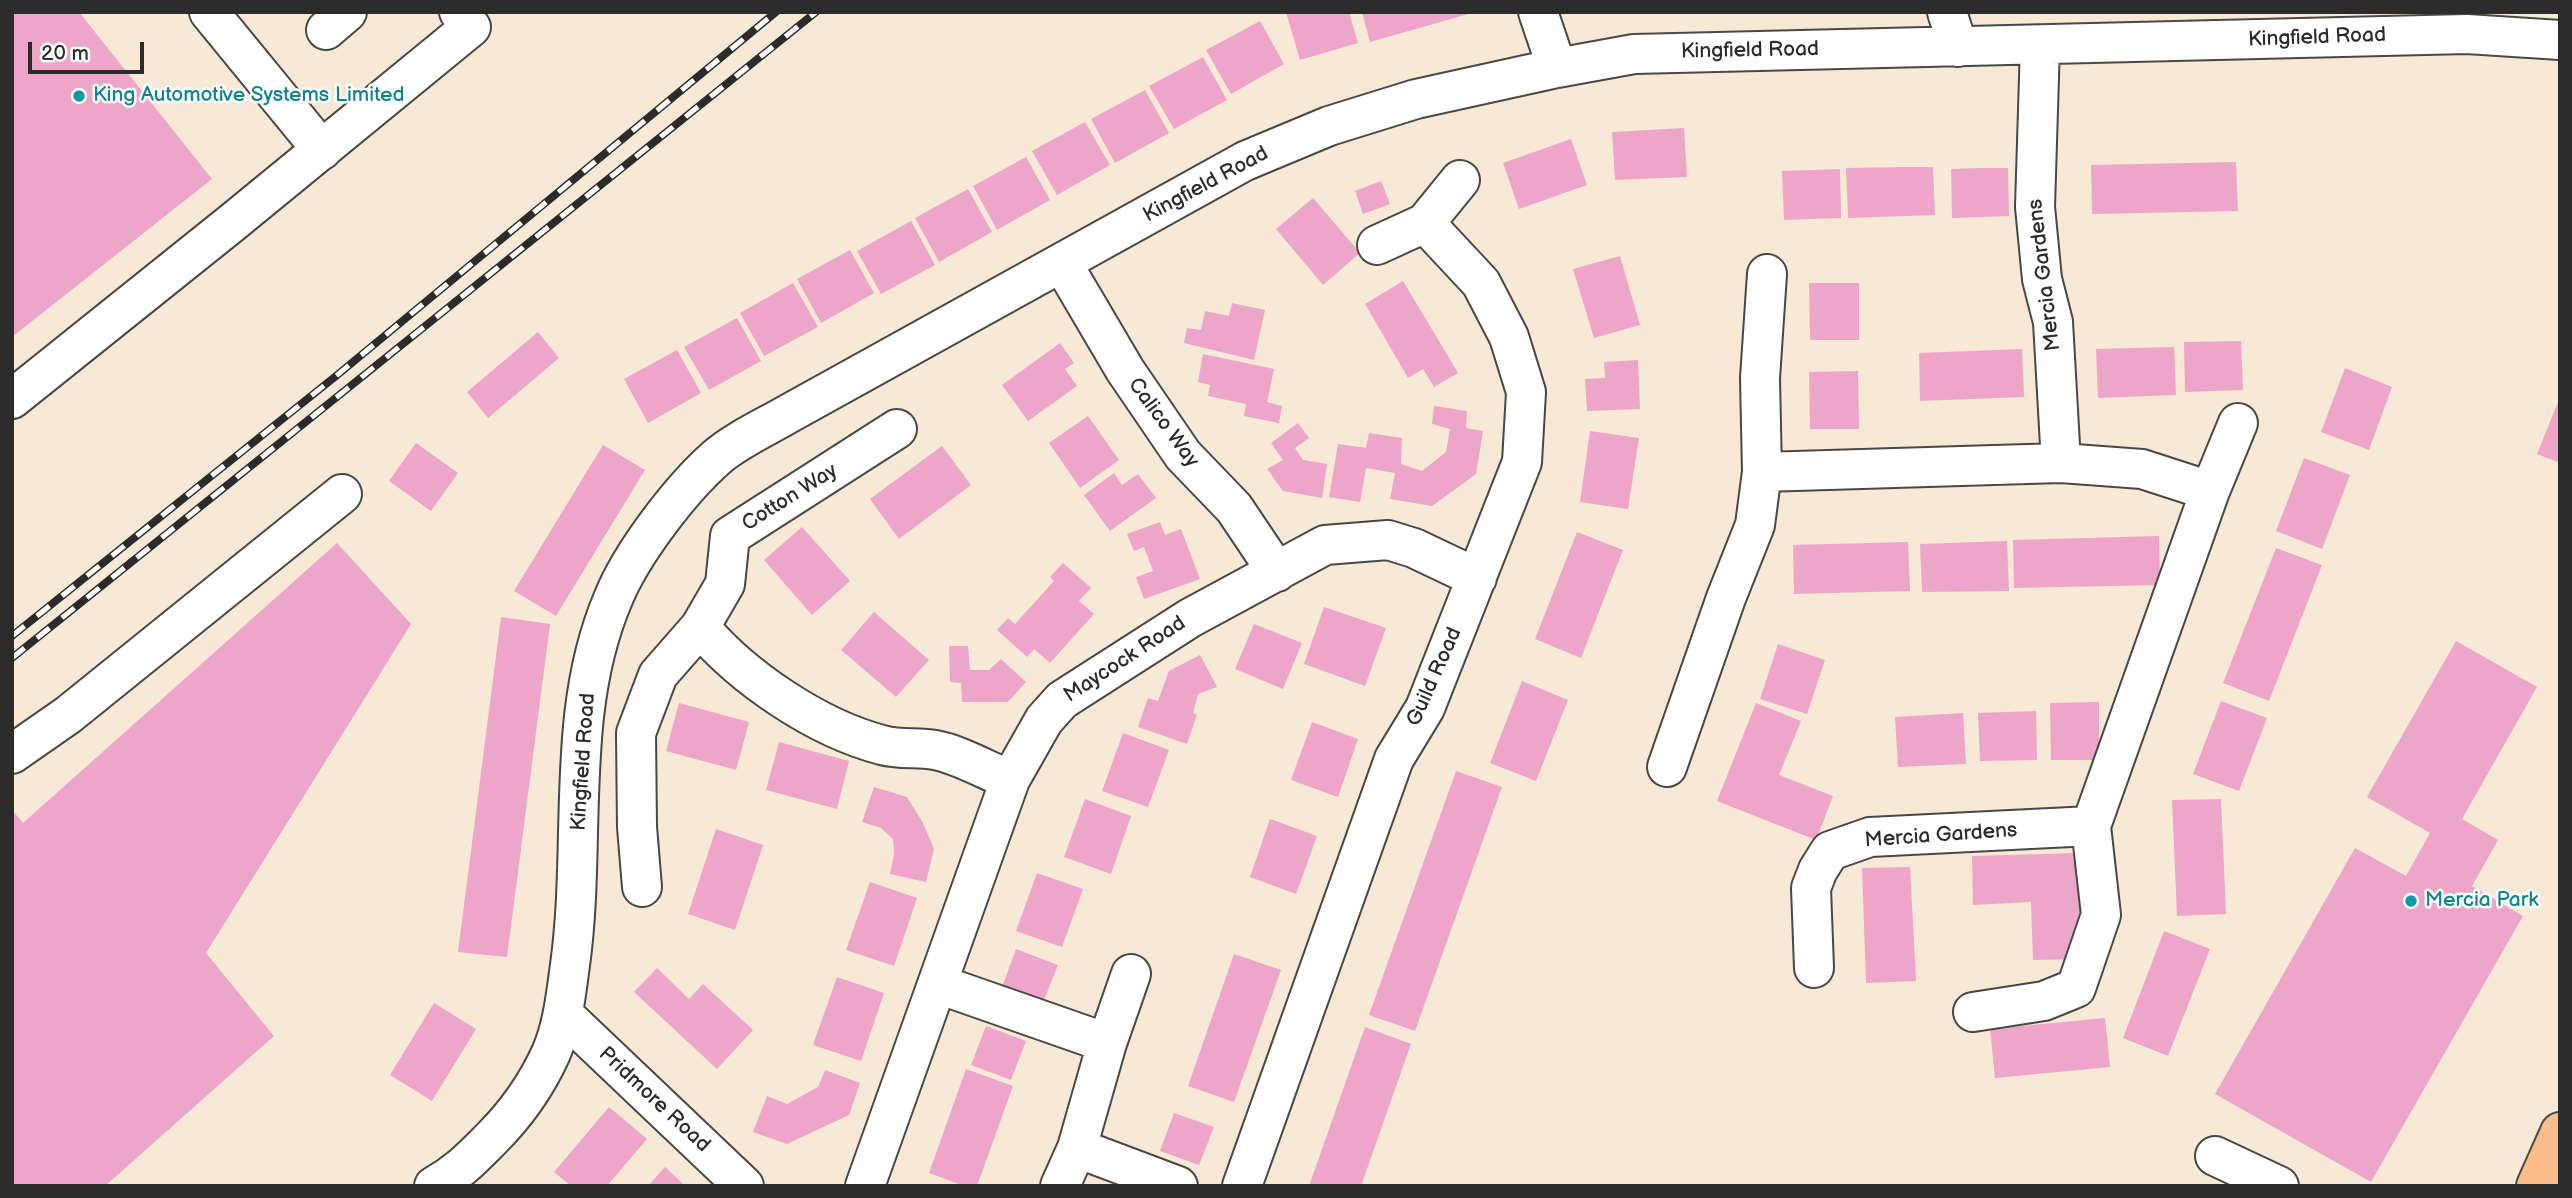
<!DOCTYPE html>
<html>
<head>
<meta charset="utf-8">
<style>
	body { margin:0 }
	#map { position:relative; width:2572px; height:1198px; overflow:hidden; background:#f7e9d6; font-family:"Balsamiq Sans",sans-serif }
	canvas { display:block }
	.frame { position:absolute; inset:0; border:14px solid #2b2b2b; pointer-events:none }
	.scale { position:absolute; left:28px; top:42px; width:116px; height:32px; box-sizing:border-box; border:4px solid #2b2b2b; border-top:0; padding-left:9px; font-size:21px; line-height:24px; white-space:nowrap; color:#2b2b2b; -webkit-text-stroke:5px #fff; paint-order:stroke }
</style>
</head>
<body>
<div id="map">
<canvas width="2572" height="1198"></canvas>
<div class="frame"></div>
<div class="scale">20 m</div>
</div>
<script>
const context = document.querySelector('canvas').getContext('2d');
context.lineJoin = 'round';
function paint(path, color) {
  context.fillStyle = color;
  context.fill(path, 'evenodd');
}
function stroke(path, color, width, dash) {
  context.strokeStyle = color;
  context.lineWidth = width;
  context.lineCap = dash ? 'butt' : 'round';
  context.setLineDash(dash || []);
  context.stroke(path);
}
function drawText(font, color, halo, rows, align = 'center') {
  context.font = font + ' "Balsamiq Sans",sans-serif';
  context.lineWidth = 5;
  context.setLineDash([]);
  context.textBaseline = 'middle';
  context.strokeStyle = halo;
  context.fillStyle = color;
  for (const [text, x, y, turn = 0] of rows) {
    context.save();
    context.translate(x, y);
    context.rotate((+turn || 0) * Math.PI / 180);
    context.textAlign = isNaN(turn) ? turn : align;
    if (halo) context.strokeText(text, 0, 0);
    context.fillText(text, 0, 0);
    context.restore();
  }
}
paint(new Path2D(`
	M12,12H79L212,179L12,337Z
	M1286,12H1349L1358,43L1300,60Z
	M1362,12H1472V13L1370,42Z
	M1260,21L1284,64L1231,94L1206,50Z
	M1203,57L1227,100L1174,129L1149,86Z
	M1145,90L1169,133L1115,163L1091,119Z
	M1085,122L1110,165L1057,195L1032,151Z
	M1684,128L1687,177L1615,180L1612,132Z
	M1571,139L1587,185L1519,209L1503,163Z
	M1026,157L1050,200L997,230L973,186Z
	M2236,162L2238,211L2092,214L2091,165Z
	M1904,167H1933L1935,215L1848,218L1846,168Z
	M1981,168H2008L2009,216L1952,218L1951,169Z
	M1840,169L1841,218L1784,220L1782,171Z
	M1381,181L1390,204L1363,214L1355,191Z
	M968,189L992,232L939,262L915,218Z
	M1313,198L1360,253L1323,285L1276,229Z
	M911,221L935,265L881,294L857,251Z
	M850,250L874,293L821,323L797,279Z
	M1620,256L1640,325L1594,338L1573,269Z
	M1403,281L1458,373L1434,387L1423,369L1408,378L1365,304Z
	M793,283L818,327L764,356L740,313Z
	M1809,283H1859V340H1810Z
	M1232,303L1265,310L1254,360L1184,343L1187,328L1201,330L1205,311L1229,316Z
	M737,318L761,361L709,390L684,347Z
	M538,332L559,358L488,418L467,392Z
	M2241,341L2243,390L2185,392L2184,342Z
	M1060,343L1074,363L1065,369L1077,386L1028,421L1002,385Z
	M2174,347L2176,395L2098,398L2096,349Z
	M2022,349L2024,397L1920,401L1919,353Z
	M677,350L701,393L648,423L624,379Z
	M1203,354L1274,369L1267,402L1282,406L1279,423L1244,416L1246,404L1208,396L1210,385L1198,382Z
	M1638,360L1640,409L1587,411L1585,379L1605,378L1604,362Z
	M2345,368L2392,387L2369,450L2321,432Z
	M1858,371L1859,429H1810L1809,372Z
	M2560,397V463L2537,454Z
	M1434,406L1467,411L1466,428L1483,431L1476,474L1432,506L1390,499L1395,473L1366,468L1360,502L1329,497L1338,444L1366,448L1369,433L1402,438L1401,464L1422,471L1446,452L1450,429L1432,424Z
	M1088,416L1119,460L1080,488L1049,443Z
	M1298,423L1309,438L1295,448L1303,460L1327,464L1322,498L1283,491L1267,469L1283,460L1271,443Z
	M1590,431L1639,438L1628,509L1580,502Z
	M416,443L458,473L431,511L389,481Z
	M603,445L645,470L556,616L514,591Z
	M942,446L971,485L899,539L870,499Z
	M2304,458L2350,475L2322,549L2276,531Z
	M1114,473L1122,485L1138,474L1156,498L1110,531L1084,495Z
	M1160,522L1165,535L1181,529L1200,579L1144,599L1136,577L1153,571L1144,547L1134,551L1127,534Z
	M802,527L850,581L812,615L764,560Z
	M1577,532L1623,550L1581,658L1535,639Z
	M2159,536L2160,585L2014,588L2013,540Z
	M2007,541L2009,591L1922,592L1920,544Z
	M1908,542L1910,591L1794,594L1793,545Z
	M337,543L411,624L206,953L274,1036L105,1186H12V810L23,823Z
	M2276,548L2322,565L2269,701L2223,683Z
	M1063,563L1091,588L1079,601L1094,614L1050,663L1034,649L1027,657L997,630L1008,618L1015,624L1054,581L1050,577Z
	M1324,607L1386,628L1365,686L1304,664Z
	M874,612L929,660L896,697L841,650Z
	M501,617L550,624L507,957L458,952Z
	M1254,624L1302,643L1283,689L1235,669Z
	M2456,641L2537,687L2462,819L2498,840L2472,886L2523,916L2371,1182L2215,1094L2355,848L2406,876L2430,833L2367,797Z
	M1778,644L1825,660L1807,714L1760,699Z
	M949,646H968L970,670H989L1001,659L1026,682L1008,702H962L961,683L950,682Z
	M1200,655L1217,687L1198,694L1193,713L1197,715L1187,744L1138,727L1148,698L1158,701L1169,671Z
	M1522,681L1568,700L1536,781L1490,763Z
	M2221,701L2267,718L2239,791L2193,774Z
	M2099,702V760H2051L2050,703Z
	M679,703L749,722L736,770L666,751Z
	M1756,703L1801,721L1779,775L1833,796L1816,840L1717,801Z
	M2036,711L2037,760L1980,761L1978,713Z
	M1963,713L1966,764L1898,767L1895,717Z
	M1312,722L1358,739L1338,797L1291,780Z
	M1123,733L1169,750L1148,807L1102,791Z
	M779,742L849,761L837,809L766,790Z
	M1456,771L1502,787L1415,1031L1369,1015Z
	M874,787L907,797L923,823L934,849L926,882L890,874L894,854L893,839L881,828L862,822Z
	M1085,799L1131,816L1111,874L1064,857Z
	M2221,799L2226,914L2177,916L2172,800Z
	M1270,819L1317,836L1296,894L1250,877Z
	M716,829L763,845L735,930L688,914Z
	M2078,853L2082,959L2033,960L2031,902L1973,905L1972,856Z
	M1910,867L1916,981L1866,983L1862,868Z
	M1037,873L1083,889L1062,947L1016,931Z
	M870,882L917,898L894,966L846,950Z
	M2164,931L2210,949L2168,1056L2123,1038Z
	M1016,949L1058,965L1042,1005L1001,990Z
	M1234,954L1281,970L1234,1102L1188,1086Z
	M657,968L689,999L703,984L753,1030L717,1069L634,992Z
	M837,977L884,993L861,1061L813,1045Z
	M434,1003L476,1029L432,1101L390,1075Z
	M2105,1018L2110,1067L1995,1078L1990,1029Z
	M986,1026L1026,1041L1011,1080L971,1065Z
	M1365,1027L1411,1044L1393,1095L1361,1186H1309Z
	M966,1069L1013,1086L977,1186H964L929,1173Z
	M825,1070L860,1083L849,1115L787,1144L753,1132L767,1096L787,1104L818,1087Z
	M609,1107L647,1139L607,1186H571L554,1172Z
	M1174,1113L1214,1127L1199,1165L1160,1151Z
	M665,1167L685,1186H648Z`), '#eda5ca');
const minor = new Path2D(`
	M209,12L322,150
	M1538,12L1557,68
	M1947,12L1958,47
	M326,30L347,12
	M2040,45L2035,207L2042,279L2053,322L2061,463
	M1425,223L1460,180
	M1062,263L1125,370L1183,455L1234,508L1277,572
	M12,399L233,222L471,27L459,12
	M1762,472L2061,463L2142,469L2210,491
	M700,627C743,678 817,728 882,745C899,750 918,747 935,750C958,754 988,771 1010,780
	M12,754L68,715L342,494
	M1667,767L1726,598L1755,525L1762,472L1760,378L1767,274
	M642,887L637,827L636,733L658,675L700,627L725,584L730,536L897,429
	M1814,968L1811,888L1818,870L1830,851L1870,837L2091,826
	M938,984L1107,1043L1131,974
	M1973,1012L2044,1001L2076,988L2101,915L2091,826L2210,491L2238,423
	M563,1014L744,1186
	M1077,1148L1107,1043
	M2215,1156L2279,1186
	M434,1186C459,1172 471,1159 491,1139C515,1115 537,1084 551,1053C563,1025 566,994 570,965C587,843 564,714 613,599C631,554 680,490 716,458C735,441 766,427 788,414L1245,161L1329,126L1416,99L1557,68L1634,54L2467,34L2560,40
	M865,1186L1010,780L1044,720L1062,700L1190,618L1325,545L1388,540L1414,548L1477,578
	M1060,1186L1077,1148L1178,1186
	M1242,1186L1394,759L1425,708L1522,462L1526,392L1509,337L1481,283L1425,223L1377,245`);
const major = new Path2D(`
	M2536,1186L2560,1132`);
stroke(minor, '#4a4845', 42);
stroke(major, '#4a4845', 42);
stroke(minor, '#fff', 38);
stroke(major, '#f9bc8a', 38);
const rail = new Path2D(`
	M12,636L336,376L776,12
	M12,658L816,12`);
stroke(rail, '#2b2b2b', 8);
stroke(rail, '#fff', 5, [16]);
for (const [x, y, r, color] of [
	[79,96,7,"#0f9aa8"],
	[2411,901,7,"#0f9aa8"]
]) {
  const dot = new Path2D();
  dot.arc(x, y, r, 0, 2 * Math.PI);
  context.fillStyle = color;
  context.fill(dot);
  stroke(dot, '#fff', 2.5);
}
drawText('21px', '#2b2b2b', '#fff', [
	["Kingfield Road",2317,38,-2],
	["Kingfield Road",1750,51,-1],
	["Kingfield Road",1206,185,-28],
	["Mercia Gardens",2045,275,-97],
	["Calico Way",1163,423,54],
	["Cotton Way",790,498,-32],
	["Maycock Road",1125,660,-33],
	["Guild Road",1435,677,-66],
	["Kingfield Road",584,762,-86],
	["Mercia Gardens",1941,836,-4],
	["Pridmore Road",654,1100,43]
]);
drawText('21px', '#0d838f', '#fff', [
	["King Automotive Systems Limited",93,96],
	["Mercia Park",2425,901]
], 'left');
</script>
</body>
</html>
